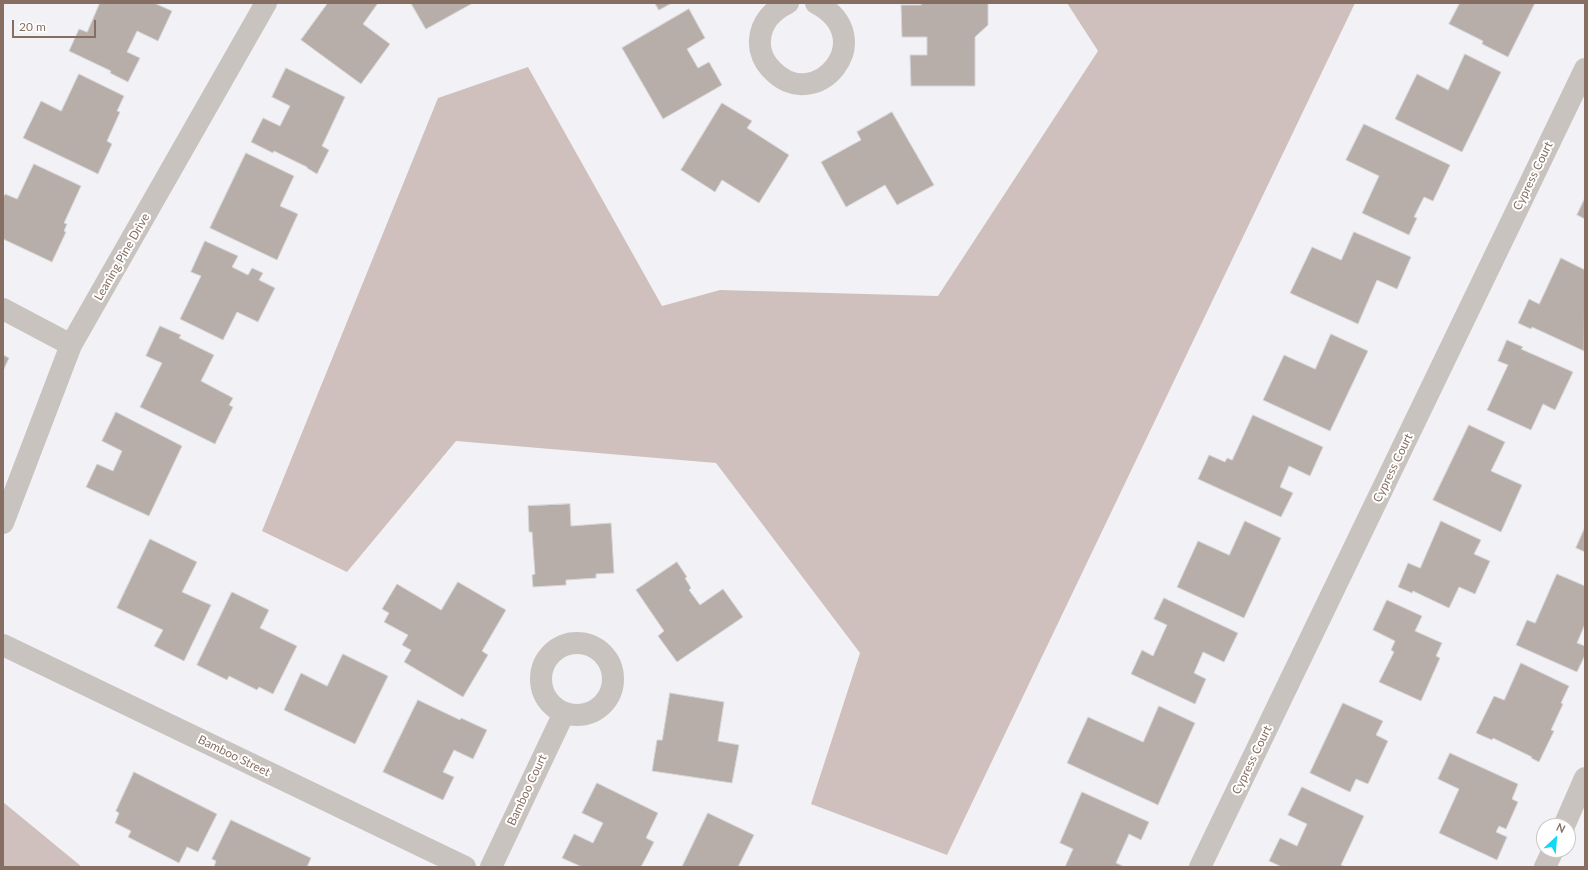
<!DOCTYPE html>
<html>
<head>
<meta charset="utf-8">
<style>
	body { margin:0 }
	#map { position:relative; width:1588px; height:870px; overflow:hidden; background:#f2f2f6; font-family:Lato,sans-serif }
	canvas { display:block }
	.frame { position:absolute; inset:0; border:4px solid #866e62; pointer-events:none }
	.north { position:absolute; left:1536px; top:818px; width:40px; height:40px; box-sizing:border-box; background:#fff; border:1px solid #cfc5c0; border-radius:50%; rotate:26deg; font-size:11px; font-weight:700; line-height:16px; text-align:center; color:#866e62 }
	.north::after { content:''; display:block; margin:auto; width:14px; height:18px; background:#12d8f6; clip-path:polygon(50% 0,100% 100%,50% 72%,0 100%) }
	.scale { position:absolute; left:12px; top:20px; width:84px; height:18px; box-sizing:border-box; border:2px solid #866e62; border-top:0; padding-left:5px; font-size:12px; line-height:14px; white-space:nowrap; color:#866e62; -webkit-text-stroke:3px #fff; paint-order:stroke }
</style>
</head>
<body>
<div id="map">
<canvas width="1588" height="870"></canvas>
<div class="frame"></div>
<div class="north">N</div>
<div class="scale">20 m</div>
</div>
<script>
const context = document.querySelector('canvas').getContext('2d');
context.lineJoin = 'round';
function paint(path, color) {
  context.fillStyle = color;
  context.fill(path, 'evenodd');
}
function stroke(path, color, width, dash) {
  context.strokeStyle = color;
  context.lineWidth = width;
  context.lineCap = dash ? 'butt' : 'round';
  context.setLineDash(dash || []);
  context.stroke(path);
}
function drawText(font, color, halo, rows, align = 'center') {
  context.font = font + ' Lato,sans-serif';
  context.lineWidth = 4;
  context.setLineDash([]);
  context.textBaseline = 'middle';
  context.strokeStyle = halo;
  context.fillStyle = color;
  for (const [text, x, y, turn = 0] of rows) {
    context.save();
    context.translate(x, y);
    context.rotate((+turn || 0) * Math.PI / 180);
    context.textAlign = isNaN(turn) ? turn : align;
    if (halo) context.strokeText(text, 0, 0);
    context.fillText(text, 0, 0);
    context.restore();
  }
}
paint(new Path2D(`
	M1067,3H1355L947,855L811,804L860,653L716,463L456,441L347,572L262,531L438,98L528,67L662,306L720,290L938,296L1098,51Z
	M3,802L82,867H3Z`), '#cfc0bd');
const building = new Path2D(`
	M100,3H154L172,11L158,41L137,31L127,52L140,58L128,82L110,73L111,71L69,51L79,29L87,32Z
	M328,3H378L363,24L390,44L361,84L301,40Z
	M411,3H473L426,29Z
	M655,3H672L659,10Z
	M921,3H988V25L975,37V86H911L910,55H927V37H902L901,5H921Z
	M1460,3H1535L1508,57L1482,44L1483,41L1449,24Z
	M689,9L705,38L687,49L698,68L709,62L722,85L663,119L622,48Z
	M1465,54L1501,72L1462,152L1395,119L1417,74L1448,90Z
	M286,68L345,97L322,146L329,150L317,174L307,168V167L274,151L273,153L251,142L263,118L280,126L290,106L272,97Z
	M79,74L124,96L117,111L120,112L107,141L112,144L98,174L23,138L41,101L61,111Z
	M722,103L752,121L747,128L789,155L759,203L722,180L715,192L681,170Z
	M892,112L934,185L897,205L885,185L846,207L821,162L861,140L857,132Z
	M1364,124L1450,165L1433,201L1424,197L1414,217L1417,218L1409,235L1362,213L1379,176L1346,160Z
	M246,153L294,176L280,206L298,214L277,260L210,228Z
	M34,164L81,186L64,223L67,224L64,231L66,232L52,262L3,239V198L5,194L17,199Z
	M1585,198V219L1577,215Z
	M1354,232L1411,257L1397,289L1377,280L1358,324L1290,293L1312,247L1341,260Z
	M205,241L238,256L232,267L248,275L252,268L263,273L259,280L275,288L258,322L237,312L223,340L180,319L201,276L191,272Z
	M1561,258L1585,270L1584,351L1532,327L1531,329L1518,323L1529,299L1539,304Z
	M160,326L181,335L179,338L214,355L201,381L233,398L229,405L233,407L215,444L140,407L162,363L146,356Z
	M1331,334L1368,351L1330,431L1263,400L1284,355L1315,369Z
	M1507,340L1523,347L1521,349L1573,372L1555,410L1543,404L1531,430L1487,410L1508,365L1498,361Z
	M3,355L9,358L3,371Z
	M116,412L182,446L149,516L86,487L97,464L113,471L122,451L102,441Z
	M1253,415L1323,447L1310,476L1289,466L1280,487L1293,493L1281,517L1198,479L1209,455L1225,462L1227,458L1232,460Z
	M1469,425L1505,442L1491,471L1522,485L1501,532L1433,500Z
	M570,504L571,526L611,523L614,573L596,574V578L566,580V585L533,587L532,575L535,574L532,532H529L528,506Z
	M1245,521L1281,538L1244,618L1177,587L1198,541L1229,555Z
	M1441,521L1481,540L1474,554L1490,561L1475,594L1459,587L1449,608L1413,591L1412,593L1398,587L1408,563L1420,568Z
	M1585,527V552L1576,548Z
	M150,539L197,562L182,592L211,605L184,661L154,646L163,630L117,608Z
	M677,562L687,577L685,578L691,588L689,590L700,605L723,589L743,617L677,662L658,636L664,631L636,590Z
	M1557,574L1585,586V624L1577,643L1585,646V655L1577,672L1516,645L1527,620L1535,623Z
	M458,582L506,610L482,651L488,655L463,697L404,662L411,650L402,645L408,635L384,622L389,613L382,609L397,584L441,610Z
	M232,592L269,610L260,628L297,646L273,694L259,687L257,690L229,676L227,680L197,665Z
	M1164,598L1238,633L1224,662L1203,652L1194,673L1206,679L1195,704L1131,674L1142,650L1153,656L1167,625L1154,619Z
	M1387,600L1422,616L1415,631L1442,643L1436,656L1440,658L1421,701L1379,682L1394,652L1391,650L1395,641L1373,630Z
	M343,654L388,676L355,744L284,710L301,673L327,686Z
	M1521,663L1569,686L1561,703L1563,704L1551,730L1554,731L1539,762L1531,758L1532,757L1493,738L1492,740L1476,733L1494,696L1504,700Z
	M670,693L724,702L718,741L739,745L732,783L652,771L657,740H662Z
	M418,700L460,720L461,718L487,730L473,759L454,750L443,772L454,777L443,800L383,772Z
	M1343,703L1383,721L1376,735L1388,741L1368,784L1356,779L1350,792L1310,773Z
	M1159,706L1195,723L1158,805L1067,763L1088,717L1143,742Z
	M1450,753L1518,784L1512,799L1518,802L1506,829L1499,826L1496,832L1507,837L1497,860L1439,833L1459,789L1438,779Z
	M134,772L217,814L198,852L187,847L179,863L128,837L131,831L115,823L119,813L116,811Z
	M597,783L658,813L646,838L654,842L641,867H582L562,858L574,834L593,843L603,823L582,813Z
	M1302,787L1364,816L1341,865L1346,867H1282L1269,861L1280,838L1297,846L1307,824L1288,815Z
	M1082,792L1149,822L1141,840L1129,834L1116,863L1125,867H1065L1073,849L1060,843Z
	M708,813L754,835L738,867H682Z
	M231,820L311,858L307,867H214L216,861L212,859Z`);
paint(building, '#b8aea9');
stroke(building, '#d5d5d7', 1);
stroke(new Path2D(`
	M788,3C773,10 761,22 760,40C759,51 764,62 772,70C816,116 882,38 816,3
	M3,309L71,345
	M3,523L71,345L266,3
	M541 679a36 36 0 1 1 72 0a36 36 0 1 1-72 0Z
	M3,645L465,867
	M1564,826L1585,778
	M491,867L564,713
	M1200,867L1585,69
	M1545,867L1553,850`), '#c9c3c0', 22);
drawText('12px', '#866e62', '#fff', [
	["Cypress Court",1533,176,-64],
	["Leaning Pine Drive",122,257,-60],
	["Cypress Court",1393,468,-64],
	["Bamboo Street",234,756,26],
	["Cypress Court",1252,760,-64],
	["Bamboo Court",527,790,-65]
]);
</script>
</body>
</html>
